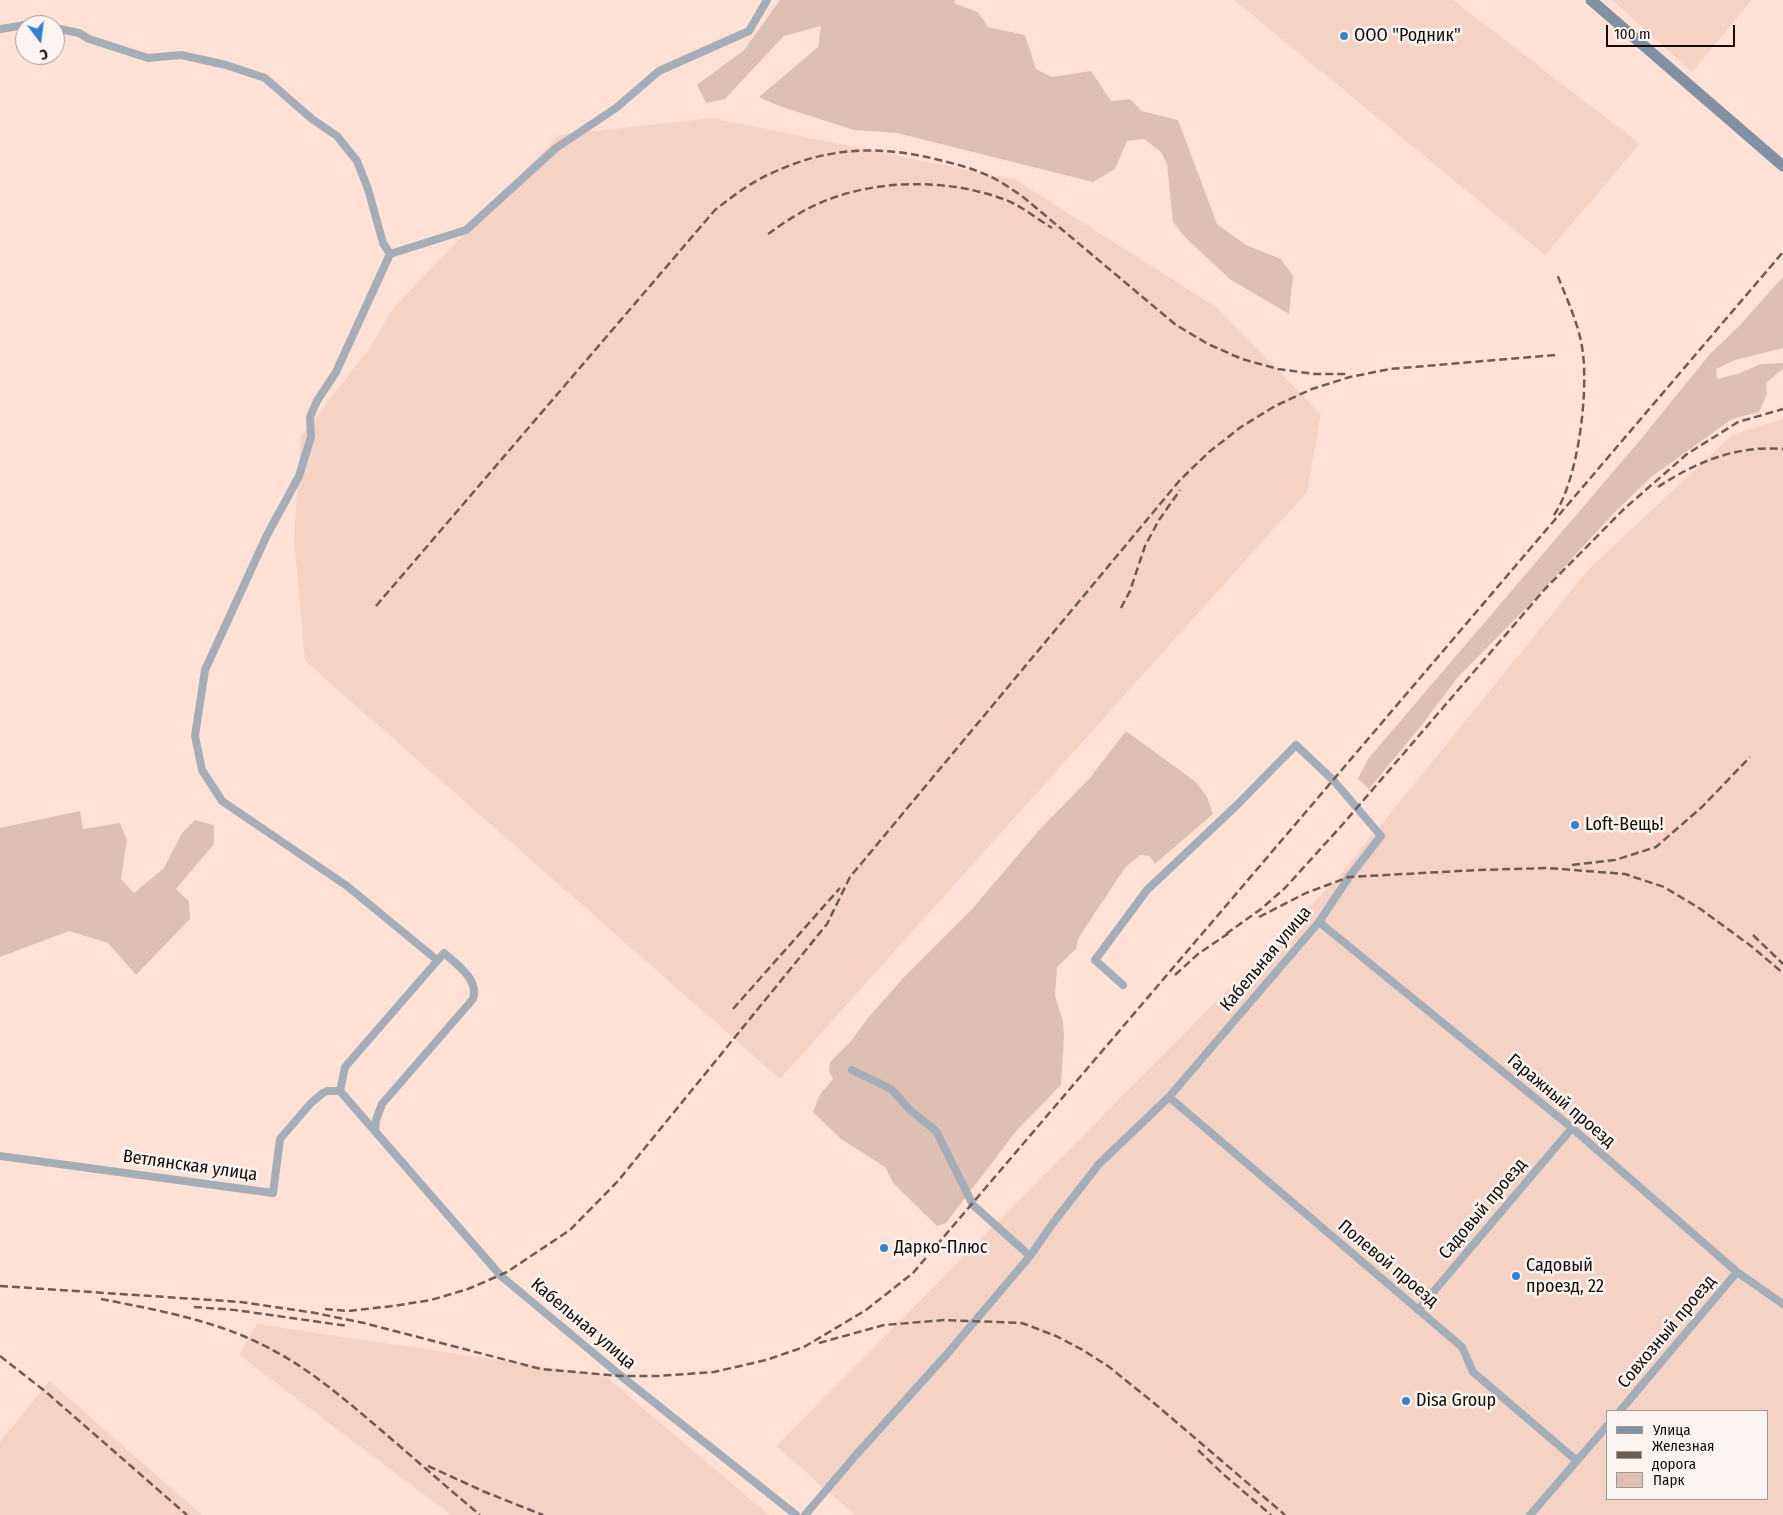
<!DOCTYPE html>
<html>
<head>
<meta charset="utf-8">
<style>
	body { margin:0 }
	#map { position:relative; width:1783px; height:1515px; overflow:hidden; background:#ffe1d6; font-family:"Fira Sans Condensed",sans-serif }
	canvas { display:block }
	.legend { position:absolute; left:1606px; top:1410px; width:162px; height:90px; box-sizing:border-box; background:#fbf4f1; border:1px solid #9f9793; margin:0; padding:6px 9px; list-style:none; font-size:15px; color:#160b07 }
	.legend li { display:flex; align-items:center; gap:10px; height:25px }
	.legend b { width:25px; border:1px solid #9f9793 }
	.north { position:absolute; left:15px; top:15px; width:50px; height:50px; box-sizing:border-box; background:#fbf4f1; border:1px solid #9f9793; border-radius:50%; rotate:165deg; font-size:14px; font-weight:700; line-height:20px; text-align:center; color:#160b07 }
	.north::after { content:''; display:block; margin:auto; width:18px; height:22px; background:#2f83d1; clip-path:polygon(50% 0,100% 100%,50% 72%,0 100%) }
	.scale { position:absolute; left:1606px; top:25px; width:129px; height:22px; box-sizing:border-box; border:2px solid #160b07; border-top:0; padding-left:6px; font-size:15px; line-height:18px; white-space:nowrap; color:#160b07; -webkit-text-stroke:4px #fbf4f1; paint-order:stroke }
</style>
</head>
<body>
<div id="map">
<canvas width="1783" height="1515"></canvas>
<ul class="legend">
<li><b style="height:6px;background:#8291a2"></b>Улица</li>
<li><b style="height:6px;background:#6d5b54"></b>Железная дорога</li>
<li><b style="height:14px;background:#debfb3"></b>Парк</li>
</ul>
<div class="north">С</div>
<div class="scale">100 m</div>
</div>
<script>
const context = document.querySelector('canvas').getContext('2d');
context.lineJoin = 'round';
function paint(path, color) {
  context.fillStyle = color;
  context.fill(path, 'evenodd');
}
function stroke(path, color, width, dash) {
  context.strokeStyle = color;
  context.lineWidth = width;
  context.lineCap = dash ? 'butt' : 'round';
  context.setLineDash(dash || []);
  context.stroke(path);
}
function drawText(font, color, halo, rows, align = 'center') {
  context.font = font + ' "Fira Sans Condensed",sans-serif';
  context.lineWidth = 5;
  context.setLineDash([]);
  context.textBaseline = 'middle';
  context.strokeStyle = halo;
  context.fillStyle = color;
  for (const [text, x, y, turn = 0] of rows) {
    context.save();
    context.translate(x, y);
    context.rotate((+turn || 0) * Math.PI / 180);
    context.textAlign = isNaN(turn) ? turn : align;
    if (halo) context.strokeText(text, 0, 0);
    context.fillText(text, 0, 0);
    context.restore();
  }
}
paint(new Path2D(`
	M1234,0H1453L1640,144L1545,255Z
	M1612,0H1752L1692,72Z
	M712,118L1016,180L1216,307L1321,414L1307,492L780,1079L305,661L294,539L301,436L369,349L394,307L559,135Z
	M1783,419V1515H855L776,1446L1337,879L1587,571L1732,435ZM1607,1411H1767V1499H1607Z
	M257,1324L605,1376L769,1515H451L239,1355Z
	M49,1381L202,1515H0V1442Z`), '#f4d2c4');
paint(new Path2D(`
	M780,0H955L954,3L978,12L988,27L1025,35L1036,69L1052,77L1091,71L1111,101L1130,99L1142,111L1178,120L1217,224L1246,245L1281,259L1293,276L1289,314L1231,280L1186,238L1173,222L1167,164L1161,152L1144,139L1127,141L1115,169L1093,182L897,133L854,130L779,106L759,97L818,47L821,26L784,36L725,99L706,103L697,85L744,50Z
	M1783,277V348L1735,360L1716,369L1717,379L1738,374L1761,364L1783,363V369L1766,383L1767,394L1759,412L1732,419L1651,477L1611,516L1533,601L1458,677L1421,726L1369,789L1358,779L1368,759L1641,439L1709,355L1739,326Z
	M1126,731L1196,782L1207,797L1213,814L1155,864L1150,856L1140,855L1125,868L1090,920L1078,939L1076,949L1057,967L1055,995L1063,1022L1064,1037L1061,1085L1017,1130L946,1223L937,1226L894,1184L885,1167L841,1139L813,1112L820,1094L833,1079L829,1071L830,1062L850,1042L868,1018L904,977L972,909L1041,828L1089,779Z
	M80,811L83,829L120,823L127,840L121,879L134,893L164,868L182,833L195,820L214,825V844L176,889L189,901L190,919L136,975L108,943L69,931L0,957V828Z`), '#debfb3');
stroke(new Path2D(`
	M55,28L79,33L89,39L148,58L181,55L226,65L265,78L312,119L337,136L357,161L368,189L383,243L390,254
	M0,29L25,25
	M1319,922L1572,1128L1737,1272L1783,1304
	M437,960L347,886L222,801L202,770L195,736L205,670L267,535L299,476L311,437L310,417L317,401L336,372L390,254L466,230L556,148L616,108L659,71L749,31L767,0
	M852,1070L891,1089L910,1110L936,1131L973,1205L1030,1256
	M1169,1097L1462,1347L1473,1372L1577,1461
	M375,1131L376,1120L382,1104L473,999C479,979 457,965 444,953L345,1067L340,1091L501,1276L621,1376L796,1515
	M0,1156L273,1193L280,1139L311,1103L323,1093L327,1091H340
	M1418,1310L1572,1128
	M1620,1411L1737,1272
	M805,1515L856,1455L947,1354L1030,1256L1053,1223L1099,1164L1169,1097L1319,922L1349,877L1381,836L1334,781L1296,745L1237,805L1147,890L1095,960L1123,985
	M1530,1515L1607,1426`), '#a3aeb9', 8);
stroke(new Path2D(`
	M1591,0L1783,166`), '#8291a2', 11);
stroke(new Path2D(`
	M768,234C778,227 789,219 800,213C858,179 941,176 1003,199C1019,204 1037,219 1052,228
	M1658,487C1696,462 1737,445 1783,449
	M1554,515C1578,480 1588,396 1583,354C1580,326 1567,300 1557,274
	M376,606L715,210C733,196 751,182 772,173C829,146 883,145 943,161C961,165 980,171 997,180C1005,184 1014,191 1022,196L1176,325L1208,344L1242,359L1278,369L1315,374H1349
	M1121,608L1130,591L1145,546L1159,520L1180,490
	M1572,865L1615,860L1656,847L1702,807L1750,757
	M1259,917L1306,893L1349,877L1478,870L1548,868L1625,874L1664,887L1699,908L1751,946L1783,973
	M1226,934L1261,909L1285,888L1343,824L1545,589L1624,509L1687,454L1738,422L1783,409
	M1753,935L1783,964
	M1175,975L1198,954L1232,931
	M733,1009L840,888
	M0,1286L241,1302L315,1313L364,1323L541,1369L621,1376H658L714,1372L766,1360L804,1347L866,1310L913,1273L1783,252
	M101,1299C157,1310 214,1320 265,1346C311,1369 349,1403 388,1436C418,1462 449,1489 480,1515
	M194,1307L235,1310L348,1326
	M325,1309L348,1311L393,1306L431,1300L468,1289L507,1272L570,1230L618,1181L827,924L850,877L1180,480L1209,452L1241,427L1275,406L1312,389L1350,377L1390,369L1555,355
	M819,1343L884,1325L944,1320L1022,1323L1056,1336L1081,1349L1108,1366L1154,1403L1285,1515
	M0,1356L46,1392L187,1515
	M1198,1450L1223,1474L1271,1515
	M428,1466L485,1492L543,1515`), '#6d5b54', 2.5, [8, 4]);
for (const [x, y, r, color] of [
	[1344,36,5,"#2f83d1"],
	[1575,825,5,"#2f83d1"],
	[884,1248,5,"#2f83d1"],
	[1516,1276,5,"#2f83d1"],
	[1406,1401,5,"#2f83d1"]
]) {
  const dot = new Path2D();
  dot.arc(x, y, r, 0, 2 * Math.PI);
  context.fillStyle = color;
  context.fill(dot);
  stroke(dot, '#fbf4f1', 2);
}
drawText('18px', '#160b07', '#fbf4f1', [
	["ООО \"Родник\"",1354,36],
	["Loft-Вещь!",1585,825],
	["Дарко-Плюс",894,1248],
	["Садовый",1526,1266],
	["проезд, 22",1526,1287],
	["Disa Group",1416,1401]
], 'left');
drawText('18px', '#160b07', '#fbf4f1', [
	["Кабельная улица",1266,959,-50],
	["Гаражный проезд",1561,1101,40],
	["Ветлянская улица",190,1166,8],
	["Садовый проезд",1483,1209,-50],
	["Полевой проезд",1388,1264,40],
	["Кабельная улица",583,1324,40],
	["Совхозный проезд",1667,1332,-50]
]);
</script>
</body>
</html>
